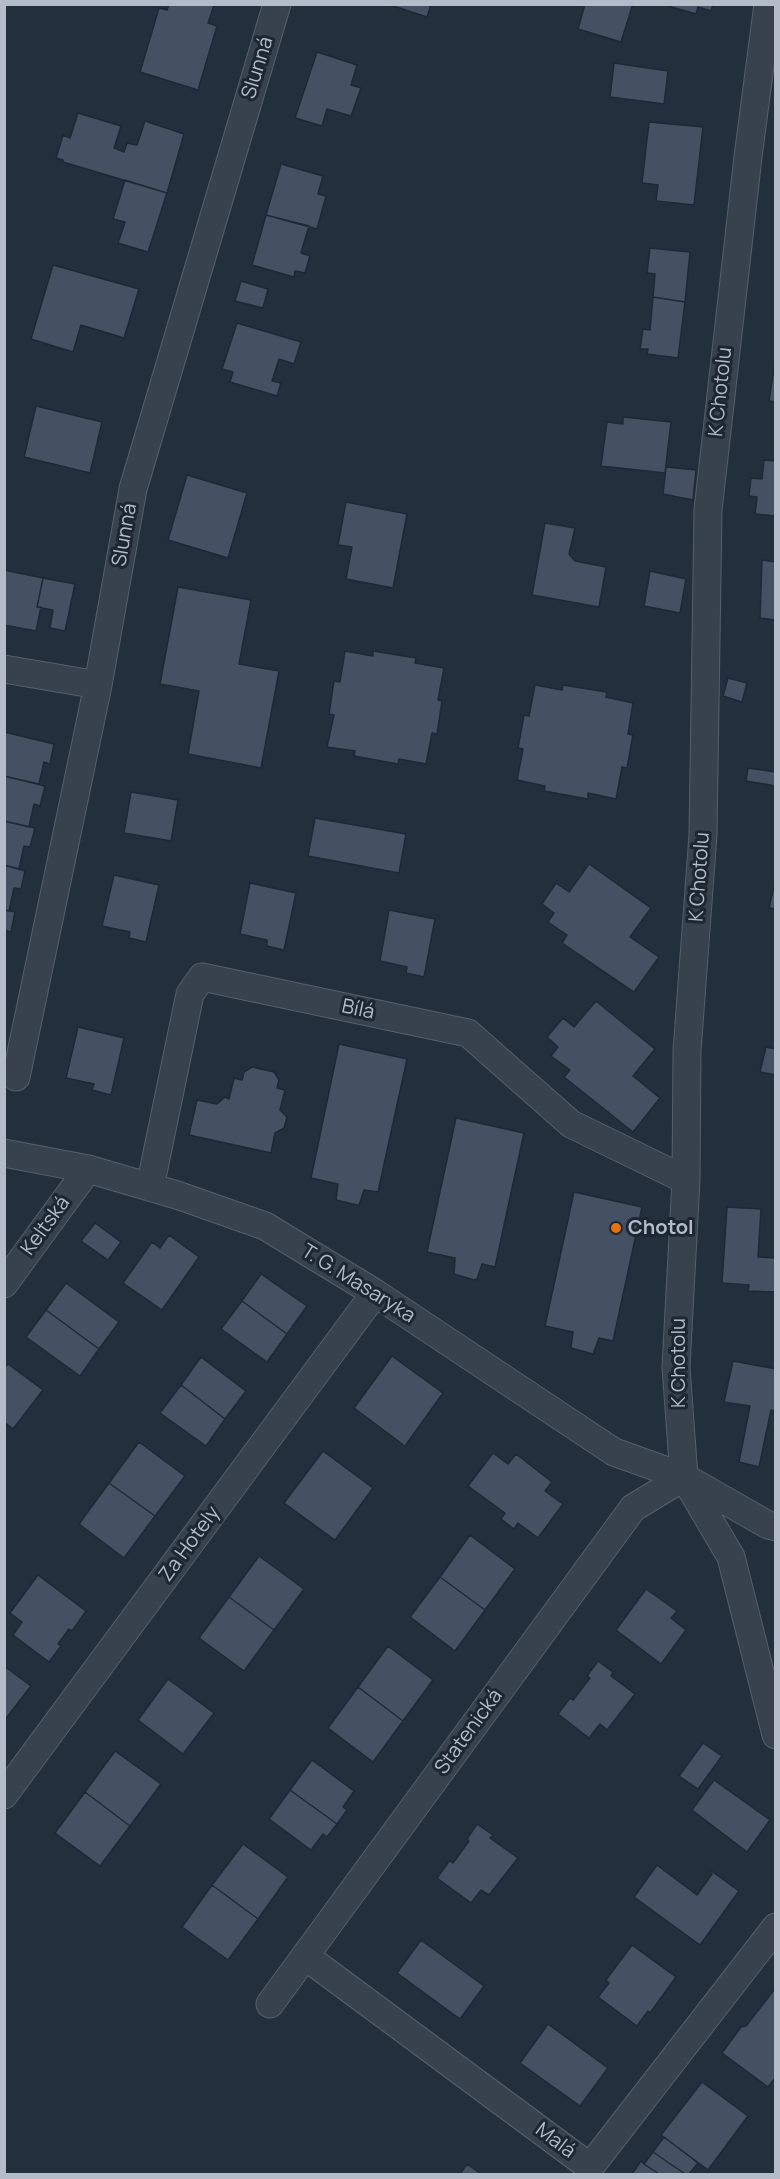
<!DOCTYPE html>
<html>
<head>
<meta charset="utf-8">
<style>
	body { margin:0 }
	#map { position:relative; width:780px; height:2179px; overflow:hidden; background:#242f3e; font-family:Manrope,sans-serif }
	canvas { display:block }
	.frame { position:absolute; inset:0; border:6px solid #b4bcc9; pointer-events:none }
</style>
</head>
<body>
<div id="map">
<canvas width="780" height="2179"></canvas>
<div class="frame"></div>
</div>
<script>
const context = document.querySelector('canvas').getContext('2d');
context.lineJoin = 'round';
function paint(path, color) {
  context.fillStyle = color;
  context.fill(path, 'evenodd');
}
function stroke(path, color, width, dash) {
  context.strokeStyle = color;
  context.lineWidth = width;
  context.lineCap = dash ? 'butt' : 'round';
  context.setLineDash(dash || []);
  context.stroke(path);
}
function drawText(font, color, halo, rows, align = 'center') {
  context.font = font + ' Manrope,sans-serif';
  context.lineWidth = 6;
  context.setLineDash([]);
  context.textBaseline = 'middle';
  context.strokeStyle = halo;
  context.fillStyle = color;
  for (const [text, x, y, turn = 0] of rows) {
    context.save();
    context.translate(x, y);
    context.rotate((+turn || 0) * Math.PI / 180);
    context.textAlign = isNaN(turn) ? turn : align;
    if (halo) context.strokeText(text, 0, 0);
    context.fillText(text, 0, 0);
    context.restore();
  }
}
const building = new Path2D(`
	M169,4L214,5L208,23L217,26L198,90L140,72L159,8L167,10Z
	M387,4H431L427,17Z
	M585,4H633L621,42L578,29Z
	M661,4H713L711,11L698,7L696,14Z
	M317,52L357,65L351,85L361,88L351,116L327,109L322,126L295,118Z
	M614,63L668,71L664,104L610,97Z
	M78,113L121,126L114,148L124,152L127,143L137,145L145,121L184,134L167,193L63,162V160L56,158L63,135L70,138Z
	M649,122L703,127L694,205L656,201L658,185L642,183Z
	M281,164L323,176L318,194L326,196L317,229L266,215Z
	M125,180L167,193L148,252L118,243L125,222L113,219Z
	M266,215L309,226L301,253L310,256L305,273L295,271L294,277L252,265Z
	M650,248L690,252L685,302L653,297L655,274L647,273Z
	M53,265L139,289L124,338L81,325L73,352L31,339Z
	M241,281L268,289L263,308L235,301Z
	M653,297L685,302L678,358L647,354L648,349H640L643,329L650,330Z
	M237,323L301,342L294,364L279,359L272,381L281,383L277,396L230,382L233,372L222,369Z
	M776,356V402L769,401Z
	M36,406L102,422L90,473L24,457Z
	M623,417L671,422L665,473L601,466L607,422L623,424Z
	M764,460L776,461V516L755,514L757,497L749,496L751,478L762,479Z
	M666,467L696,470L693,500L663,494Z
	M187,475L247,493L228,558L168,540Z
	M346,502L407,514L393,588L346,579L352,547L338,545Z
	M545,523L575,528L569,554L575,561L606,567L599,607L532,595Z
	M762,560L776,562V620L760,618Z
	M4,570L43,578L37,607H41L36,631L4,625Z
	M650,571L686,579L680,613L644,606Z
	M43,578L75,584L65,631L50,628L53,610L37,607Z
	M178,587L251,600L239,664L279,671L261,768L188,754L199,691L160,684Z
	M345,651L373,656V651L416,658L415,663L444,668L438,700L442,701L437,734L432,733L426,764L399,759L398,764L354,756L355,751L327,747L334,715L329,714L334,681L340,682Z
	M728,678L747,683L742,702L723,696Z
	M535,685L562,690L563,685L607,692L606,697L633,703L628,734L633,735L627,768L622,767L616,799L588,793V799L544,791L545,786L517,780L523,749L518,748L524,715L529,716Z
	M4,732L54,744L50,764L44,762L39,784L4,776Z
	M748,768L776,772V786L746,781Z
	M4,776L45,786L40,806L34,804L29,827L4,821Z
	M131,792L178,800L171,841L124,833Z
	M315,818L406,834L399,873L308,856Z
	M4,821L35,828L30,847L24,846L19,869L4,865Z
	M589,864L651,908L630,937L659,957L634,992L562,943L567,935L548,922L554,913L542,904L556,883L569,892Z
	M4,865L25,871L21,889L14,888L9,911L4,910Z
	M114,875L159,885L146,942L129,938L130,932L102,926Z
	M776,878V909L769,908Z
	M250,883L296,893L284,950L267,946V940L240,934Z
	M4,910L15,912L11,932L5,930L4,932Z
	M389,910L435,919L424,977L406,973L407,967L380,961Z
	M596,1001L655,1049L633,1076L660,1098L633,1132L564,1077L570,1070L551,1056L558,1047L547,1037L563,1018L574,1027Z
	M78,1027L124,1038L111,1095L92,1090L94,1084L66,1078Z
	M339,1044L407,1059L378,1192L364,1190L359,1205H357L336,1200L338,1184L311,1178Z
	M766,1047L776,1049V1075L760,1072Z
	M252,1067L274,1072L279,1080L277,1088L285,1090L280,1110L287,1117L284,1128L275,1133L271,1153L189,1135L197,1100L217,1104L225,1097L229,1099L234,1078L242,1080L244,1072Z
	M456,1118L524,1133L495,1267L482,1264L477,1279L474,1280L454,1274L455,1258L427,1252Z
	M574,1192L642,1207L613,1341L599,1338L593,1354L571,1348L573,1332L545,1326Z
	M727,1207L761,1209L758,1257L776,1258V1292L748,1291L749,1285L722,1283Z
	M95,1223L121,1242L108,1260L81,1241Z
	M169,1235L199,1257L162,1310L123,1283L152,1242L160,1248Z
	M261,1274L307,1306L287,1334L242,1301Z
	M66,1283L119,1322L99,1349L46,1310Z
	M242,1301L287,1334L267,1362L221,1329Z
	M46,1310L99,1349L80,1376L26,1337Z
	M392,1356L443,1393L405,1446L354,1408Z
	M201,1357L246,1391L225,1419L181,1385Z
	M733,1361L776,1369V1412L771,1410L759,1467L739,1462L750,1406L724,1402Z
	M8,1364L43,1390L13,1429L4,1422V1368Z
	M181,1385L225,1419L206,1446L160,1413Z
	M139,1442L185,1476L155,1516L109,1483Z
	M323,1451L373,1488L335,1540L284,1503Z
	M493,1453L508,1464L516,1454L552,1482L545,1491L563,1504L538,1538L518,1523L514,1529L501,1519L505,1513L468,1486Z
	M109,1483L155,1516L124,1558L79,1524Z
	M470,1535L515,1569L485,1610L440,1577Z
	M259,1556L304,1589L274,1630L229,1597Z
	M38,1575L86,1611L72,1631L69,1629L58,1644L61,1646L49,1662L13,1635L22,1622L10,1613Z
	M440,1577L485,1610L455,1651L410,1617Z
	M646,1589L677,1611L671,1618L686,1630L661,1664L616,1630Z
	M229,1597L274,1630L244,1671L199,1638Z
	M388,1646L433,1680L403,1721L358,1687Z
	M598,1661L613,1672L611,1676L635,1694L607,1730L600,1724L589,1738L558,1714L570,1698L573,1700L590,1678L587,1676Z
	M4,1666L31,1686L4,1721Z
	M168,1679L214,1713L183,1754L138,1720Z
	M358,1687L403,1721L373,1762L328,1728Z
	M703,1743L722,1756L698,1789L679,1776Z
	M115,1751L161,1784L130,1826L85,1792Z
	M312,1760L354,1791L343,1807L347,1810L337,1824L290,1790Z
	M714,1780L770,1820L747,1852L692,1810Z
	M290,1790L337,1824L327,1837L323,1834L311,1850L269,1819Z
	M85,1792L130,1826L100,1866L55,1833Z
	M477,1824L493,1835L490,1838L518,1858L489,1895L481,1890L471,1903L437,1878L450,1860L453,1863L469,1841L467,1839Z
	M243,1844L288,1877L258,1919L212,1885Z
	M657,1865L697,1895L712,1874L709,1871L710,1870L739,1891L700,1945L634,1897Z
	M212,1885L258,1919L228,1960L182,1927Z
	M421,1940L484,1986L460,2019L397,1973Z
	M632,1945L676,1977L650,2013L648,2011L637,2026L598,1997L609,1983L606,1980Z
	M774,1990L776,1991V2077L768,2087L722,2053L741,2027L746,2026Z
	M548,2024L608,2068L580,2106L520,2063Z
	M702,2082L748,2116L708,2170L661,2135Z
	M664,2137L698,2163L689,2174H685L653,2152Z
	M653,2152L685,2174H659L644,2164Z
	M641,2161L644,2164L659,2174H632Z
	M467,2164L481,2174H460Z`);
paint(building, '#455162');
stroke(building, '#1f2835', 1.5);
const street = new Path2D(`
	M768,4L748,157L708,510L703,835L687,1051L686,1180L676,1367L684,1477L731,1557L776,1735
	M4,669L98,685
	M16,1077L98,685L133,489L277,4
	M4,1153L88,1169L177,1195L265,1226L375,1293L614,1452L684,1477L768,1525L776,1527
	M150,1187L190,994L202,977L468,1033L571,1124L686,1180
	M4,1284L88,1169
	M4,1795L375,1293
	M305,1956L590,2167L776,1927
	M270,2004L633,1508L684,1477`);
stroke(street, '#565f6c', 29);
stroke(street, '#38414e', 27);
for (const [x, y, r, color] of [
	[616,1228,6,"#e8710a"]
]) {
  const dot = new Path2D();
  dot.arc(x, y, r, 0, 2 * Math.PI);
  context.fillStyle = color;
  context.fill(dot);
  stroke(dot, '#1d2633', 2);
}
drawText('20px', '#b4bcc9', '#1d2633', [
	["Slunná",258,68,-73],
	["K Chotolu",721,392,-84],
	["Slunná",125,535,-80],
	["K Chotolu",700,877,-86],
	["Bílá",358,1010,12],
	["Keltská",46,1226,-54],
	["T. G. Masaryka",358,1284,32],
	["K Chotolu",679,1363,-90],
	["Za Hotely",190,1544,-54],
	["Statenická",469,1732,-54],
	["Malá",555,2141,37]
]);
drawText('bold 20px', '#b4bcc9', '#1d2633', [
	["Chotol",628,1228]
], 'left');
</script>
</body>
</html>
